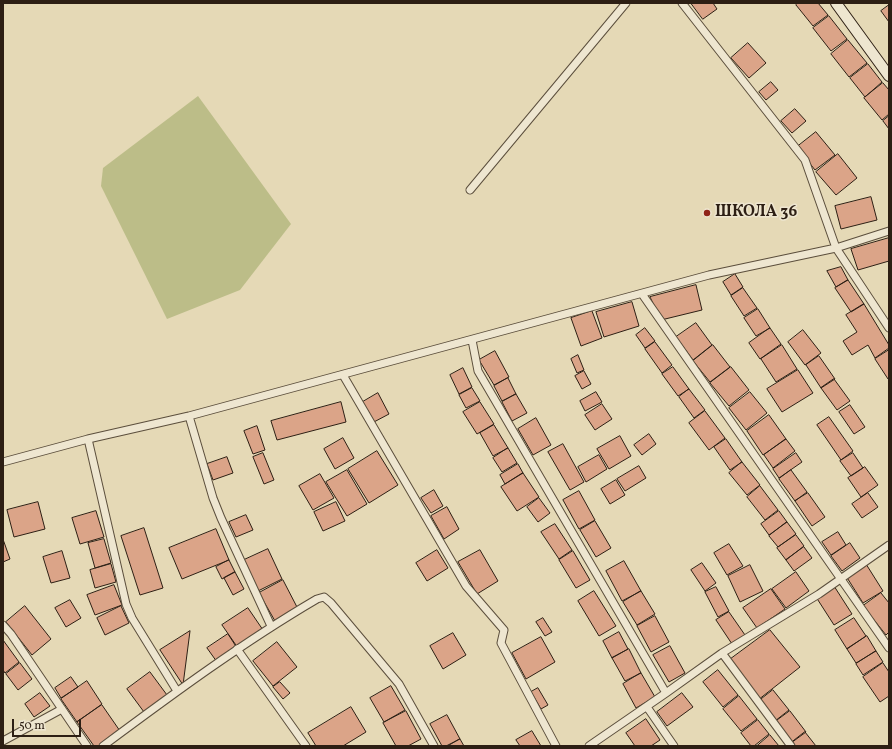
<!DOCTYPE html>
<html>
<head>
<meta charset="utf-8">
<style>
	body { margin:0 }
	#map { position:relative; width:892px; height:749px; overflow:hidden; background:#e5d9b6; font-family:Vollkorn,serif }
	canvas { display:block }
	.frame { position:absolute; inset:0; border:4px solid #2d1f14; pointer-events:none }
	.scale { position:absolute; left:12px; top:719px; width:69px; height:18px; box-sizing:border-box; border:2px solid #2d1f14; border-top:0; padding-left:5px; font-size:12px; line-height:14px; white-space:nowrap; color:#2d1f14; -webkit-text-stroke:3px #eee6d0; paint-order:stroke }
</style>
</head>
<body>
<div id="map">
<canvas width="892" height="749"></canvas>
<div class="frame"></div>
<div class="scale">50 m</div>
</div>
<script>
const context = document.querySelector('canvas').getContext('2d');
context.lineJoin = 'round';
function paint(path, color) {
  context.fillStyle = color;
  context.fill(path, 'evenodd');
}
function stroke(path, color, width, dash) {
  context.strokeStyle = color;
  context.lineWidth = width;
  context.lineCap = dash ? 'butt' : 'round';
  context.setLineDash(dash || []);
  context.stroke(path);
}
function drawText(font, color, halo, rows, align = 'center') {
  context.font = font + ' Vollkorn,serif';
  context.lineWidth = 3;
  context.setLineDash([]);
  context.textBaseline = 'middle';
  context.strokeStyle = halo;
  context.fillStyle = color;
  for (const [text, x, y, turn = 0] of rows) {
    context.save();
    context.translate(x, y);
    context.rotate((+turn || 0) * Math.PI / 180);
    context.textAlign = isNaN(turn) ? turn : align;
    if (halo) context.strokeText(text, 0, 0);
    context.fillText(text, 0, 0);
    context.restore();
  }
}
paint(new Path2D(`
	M198,96L291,224L240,290L167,319L101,186L103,168Z`), '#bcbd88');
const building = new Path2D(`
	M691,3H713L717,9L703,19Z
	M798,3H818L828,15L813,26L796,5Z
	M889,5V22L881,11Z
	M829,16L847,39L831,51L813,28Z
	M848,40L867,63L849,77L831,54Z
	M748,43L766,63L749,78L731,58Z
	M868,64L882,82L865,97L850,78Z
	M771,82L778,90L766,100L759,92Z
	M883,83L889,90V114L882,120L864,98Z
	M795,109L806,121L792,133L781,121Z
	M889,116V129L883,121Z
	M816,132L835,155L815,170L797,147Z
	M838,154L857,178L836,195L816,172Z
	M871,197L877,220L841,229L835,206Z
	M889,238V261L858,270L851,249Z
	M841,267L848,280L836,287L827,271Z
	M735,274L743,287L731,295L723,282Z
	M848,280L864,304L851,312L835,288Z
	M696,285L702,310L661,320L650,297Z
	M743,288L757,308L744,316L731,296Z
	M632,302L639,326L604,337L596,312Z
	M864,304L889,345V348L875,358L868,345L852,355L843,341L857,332L846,315Z
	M758,309L770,328L756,336L744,318Z
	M592,311L602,338L581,346L571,318Z
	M696,323L712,345L693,360L676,337Z
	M645,328L655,341L645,348L636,335Z
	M770,328L781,344L760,359L749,343Z
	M803,330L821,353L805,365L788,342Z
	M655,342L672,365L662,373L645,349Z
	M713,345L730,367L710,382L693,361Z
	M782,345L797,369L776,382L761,359Z
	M889,350V378L888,379L875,359Z
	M495,351L509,377L494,385L479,360Z
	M578,355L584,370L577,373L571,359Z
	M819,356L835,379L821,388L806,365Z
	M673,367L689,389L678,396L662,374Z
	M731,367L749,390L729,406L710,383Z
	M463,368L472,387L459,394L450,375Z
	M798,370L813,393L782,412L767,389Z
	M584,371L591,384L582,389L575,376Z
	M508,378L516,394L502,401L494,386Z
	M834,379L850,401L837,410L821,388Z
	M472,388L480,401L466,408L459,395Z
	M689,389L705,410L694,418L679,397Z
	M596,392L602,402L585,411L580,401Z
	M750,392L767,413L746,430L729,408Z
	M378,393L389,414L372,423L361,403Z
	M516,394L527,413L512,421L502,402Z
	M341,402L346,422L277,440L271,421Z
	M480,402L494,424L477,434L463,412Z
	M602,404L612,419L595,430L585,415Z
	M850,405L865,427L854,434L839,412Z
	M705,411L725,438L709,450L689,423Z
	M769,415L786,439L763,455L747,431Z
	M829,417L853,451L841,460L817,425Z
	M536,418L551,445L533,455L518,429Z
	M494,425L508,448L493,456L480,433Z
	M257,426L265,450L253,454L244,431Z
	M649,434L656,444L642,455L634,445Z
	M620,436L631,456L609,469L597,449Z
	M343,438L354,458L335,469L324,449Z
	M726,439L742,462L730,470L714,447Z
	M786,439L795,451L773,468L764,455Z
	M563,444L584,482L570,490L548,452Z
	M508,448L517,463L502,472L493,458Z
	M377,451L398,485L369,503L348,469Z
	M263,453L274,480L264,484L253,457Z
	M796,453L802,462L779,478L773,469Z
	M853,453L863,468L851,476L840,461Z
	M599,455L607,469L586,482L578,467Z
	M227,457L233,473L213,480L207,464Z
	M742,462L760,485L747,495L729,473Z
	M518,464L523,473L505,484L500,475Z
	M639,466L646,478L625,491L617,479Z
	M865,467L878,485L861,497L848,478Z
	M347,470L367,504L347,516L326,482Z
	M791,470L807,492L795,501L779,479Z
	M523,473L539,497L517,511L501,487Z
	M320,474L334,498L313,510L299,486Z
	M616,480L625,495L610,504L601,489Z
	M760,486L778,510L765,520L747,497Z
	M434,490L443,506L431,513L421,498Z
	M579,491L595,520L579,529L563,500Z
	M808,493L825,517L812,526L795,501Z
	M868,493L878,507L862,518L852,504Z
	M539,498L550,513L538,522L527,507Z
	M38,502L45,529L14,537L7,510Z
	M336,502L345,521L323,531L314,512Z
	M447,507L459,529L444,539L431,516Z
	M96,511L104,537L80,544L72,518Z
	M779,511L787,522L769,535L761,524Z
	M246,515L253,530L236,537L229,522Z
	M595,521L611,548L596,557L580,530Z
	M787,522L796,534L778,547L769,536Z
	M555,524L572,550L559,559L541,532Z
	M144,528L163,588L140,595L121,536Z
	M216,529L229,560L182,579L169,548Z
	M838,532L846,545L831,555L822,542Z
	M796,535L804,546L786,560L777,548Z
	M104,539L111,563L95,568L88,543Z
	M4,542L10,559L3,562V543Z
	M850,543L860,558L842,571L831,556Z
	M729,544L743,566L727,575L714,553Z
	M804,547L812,558L794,571L786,560Z
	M268,549L282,579L258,591L244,560Z
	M437,550L448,568L427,581L416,563Z
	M480,550L498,581L477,594L458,562Z
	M62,551L70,578L51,583L43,557Z
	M573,551L590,580L576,588L559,560Z
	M229,560L235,572L222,579L216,567Z
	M624,561L641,591L622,601L606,571Z
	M702,563L716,583L705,591L691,570Z
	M111,564L116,582L95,588L90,570Z
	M866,564L883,591L863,603L846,576Z
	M750,565L763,591L740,602L728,576Z
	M235,572L244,589L233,595L224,578Z
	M796,572L809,591L786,608L772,589Z
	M283,580L298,609L275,621L259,593Z
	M114,585L122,605L95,615L87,595Z
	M834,586L852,614L834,625L816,597Z
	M716,587L729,611L718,617L705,592Z
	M771,589L785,609L757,628L743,608Z
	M594,591L616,626L599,636L578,601Z
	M641,591L655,614L637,625L623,602Z
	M881,593L889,603V632L886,635L863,606Z
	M70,600L81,618L66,627L55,608Z
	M25,606L51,639L32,655L6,622Z
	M121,606L129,623L105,635L97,618Z
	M248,608L263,630L238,648L222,625Z
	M729,612L745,635L732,644L716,620Z
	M655,616L669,642L651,652L637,626Z
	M543,618L552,632L545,636L536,622Z
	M854,618L866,636L847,649L835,630Z
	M770,630L800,667L758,700L728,661Z
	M190,631L183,685L160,650Z
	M619,632L628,649L612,658L603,641Z
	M453,633L466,655L443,669L430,646Z
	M228,634L237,648L217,662L207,648Z
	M867,636L876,651L856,663L847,649Z
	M541,637L555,662L526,679L512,653Z
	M3,640L19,662L5,673L3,670Z
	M277,642L297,667L273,686L253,661Z
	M670,646L685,673L669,682L653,655Z
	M629,649L641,673L625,681L612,658Z
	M876,651L883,662L863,675L856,664Z
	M20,663L32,679L18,690L6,674Z
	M883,663L889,672V696L880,702L863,677Z
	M718,670L738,695L723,707L703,682Z
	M150,672L167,695L144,712L127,689Z
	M641,673L655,697L636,708L623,684Z
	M71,677L78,687L61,698L55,688Z
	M87,681L102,704L77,722L61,699Z
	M280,682L290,693L283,699L273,687Z
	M391,686L405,710L384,722L370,698Z
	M538,688L548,705L541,709L531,692Z
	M773,690L789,710L775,721L759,701Z
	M40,693L50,706L34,717L25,704Z
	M682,693L693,707L667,726L657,712Z
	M739,696L757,719L741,731L723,709Z
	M102,705L120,731L98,746H94L77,722Z
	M351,707L366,732L343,746H316L308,733Z
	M406,711L421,739L408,746H396L383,723Z
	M790,711L806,732L791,743L775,722Z
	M447,715L460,739L446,746H442L430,724Z
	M646,719L660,740L651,746H635L626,733Z
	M758,720L769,734L754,746H751L741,733Z
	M532,731L541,746H520L516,740Z
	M805,732L816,746H793L791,743Z
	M770,735L779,746H757Z
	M460,739L464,746H448Z`);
paint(building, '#dba488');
stroke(building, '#2d1f14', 1);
const minor = new Path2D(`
	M682,3L805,160L836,248L889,328
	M470,190L626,3
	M642,294L889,648
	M472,340L478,371L666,693
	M343,375L466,586L504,630L501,643L556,746
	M189,416L213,498L221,518L271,626
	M88,439L126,604L132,618L177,691
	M3,462L88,439L189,416L709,275L836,248L889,231
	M3,625L11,634L87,746
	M237,649L306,746
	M722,653L791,746
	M647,707L674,746
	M3,741L62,709
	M103,746C173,694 242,643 317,599L324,597L331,603L399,684L434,746
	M589,746L666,693L722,653L819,594L889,545`);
const secondary = new Path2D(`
	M836,3L889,76`);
stroke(minor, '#5b4e3c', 9);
stroke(secondary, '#2d1f14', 12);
stroke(minor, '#eee6d0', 7);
stroke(secondary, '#eee6d0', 10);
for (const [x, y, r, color] of [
	[707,213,4,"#8f2418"]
]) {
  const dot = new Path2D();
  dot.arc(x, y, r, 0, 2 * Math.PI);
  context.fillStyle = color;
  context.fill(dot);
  stroke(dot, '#eee6d0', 1.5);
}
drawText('bold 16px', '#2d1f14', '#eee6d0', [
	["ШКОЛА 36",715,213]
], 'left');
</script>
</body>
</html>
